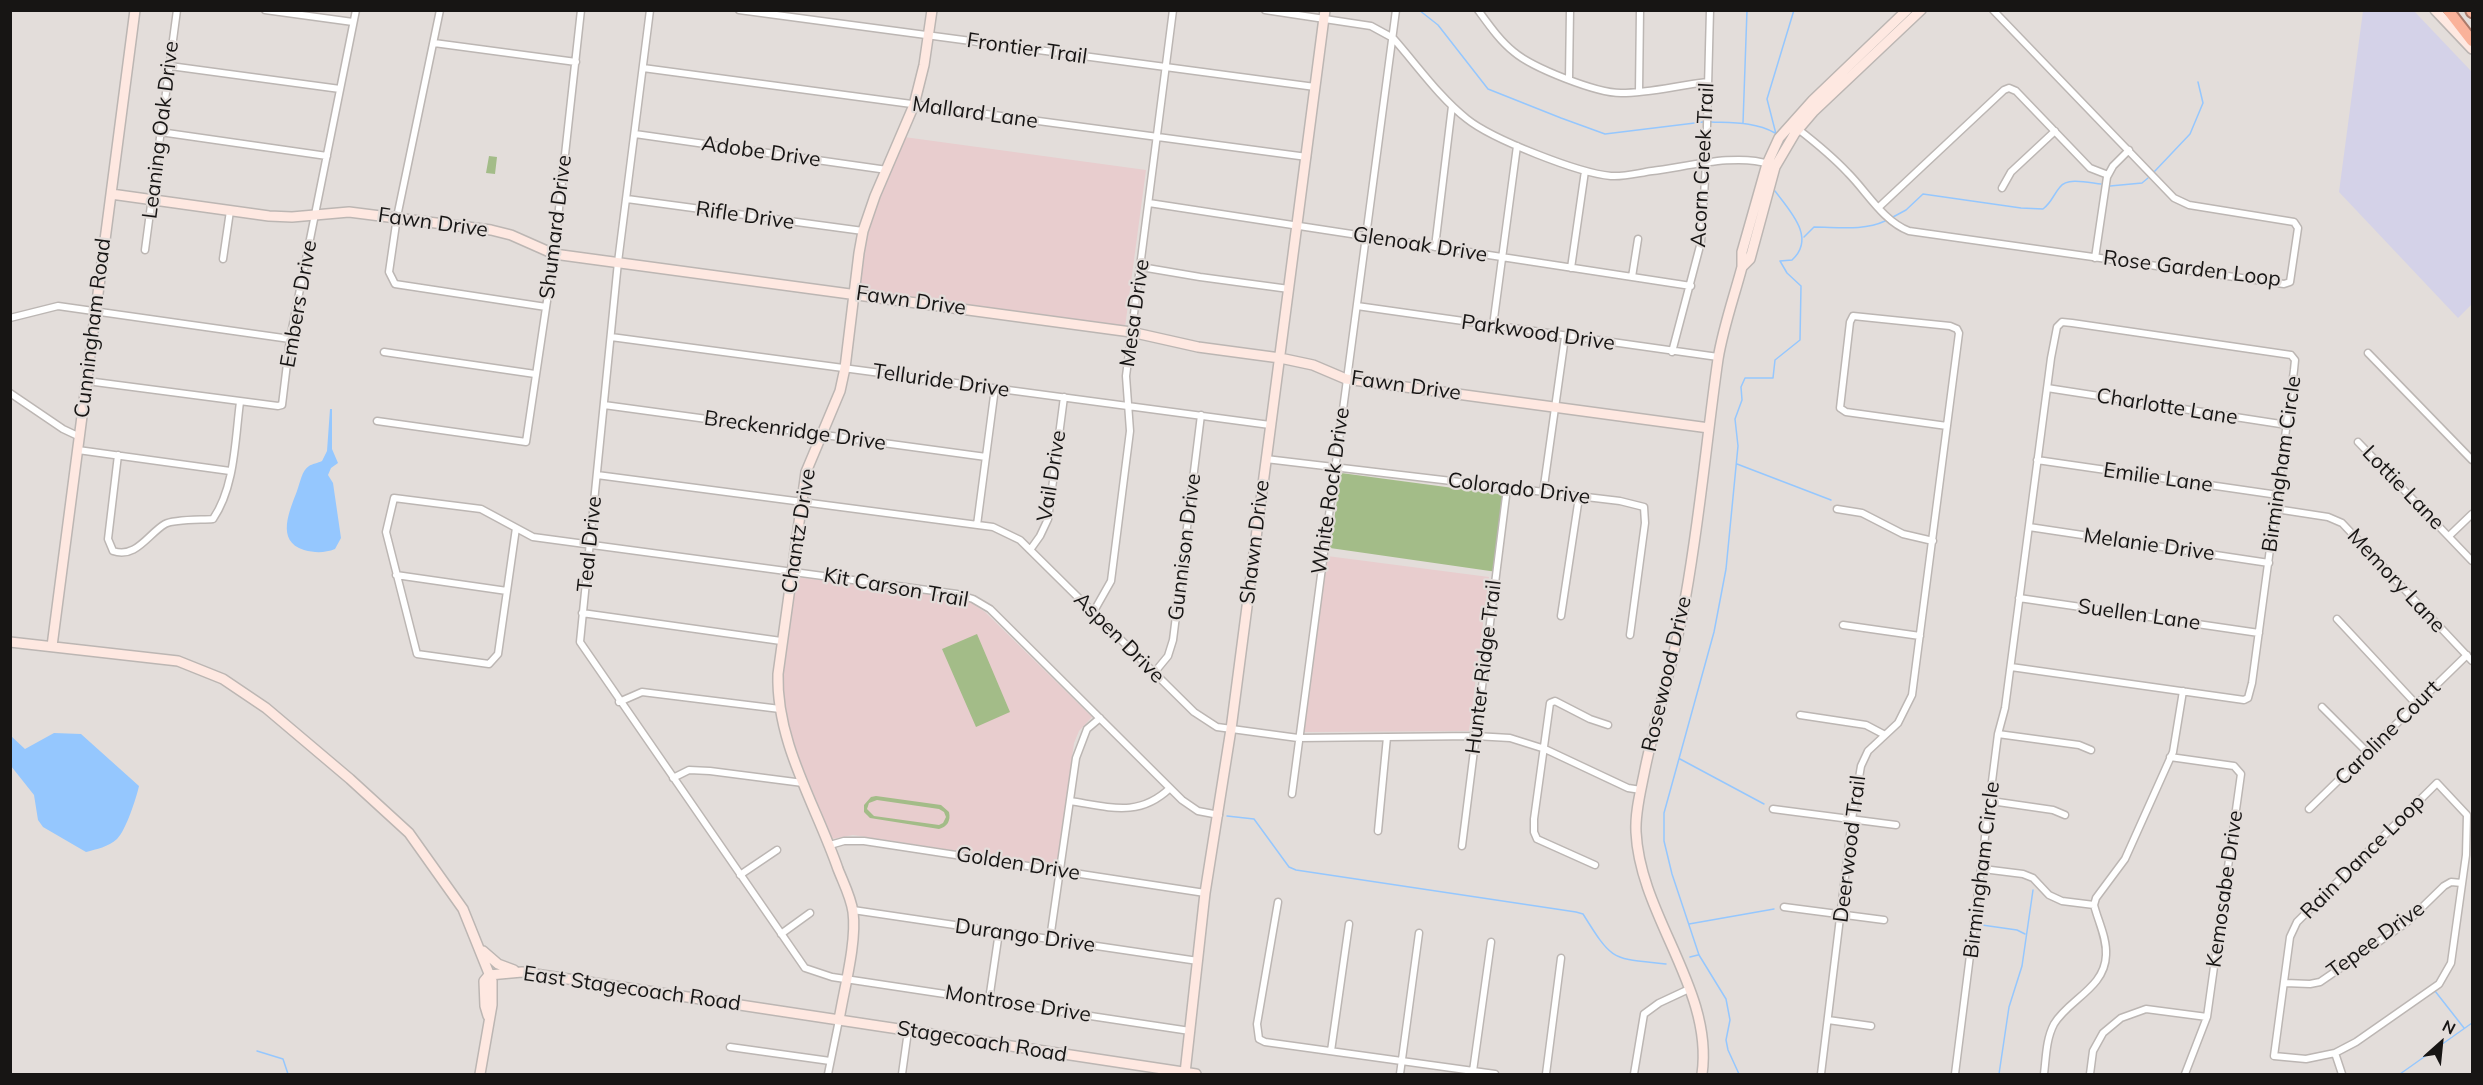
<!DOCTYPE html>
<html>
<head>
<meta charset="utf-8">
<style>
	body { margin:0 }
	#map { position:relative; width:2483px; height:1085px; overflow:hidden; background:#e3ddda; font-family:Mulish,sans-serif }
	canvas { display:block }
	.frame { position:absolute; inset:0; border:12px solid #171514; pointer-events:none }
	.north { position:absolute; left:2411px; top:1013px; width:60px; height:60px; -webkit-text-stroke:4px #e3ddda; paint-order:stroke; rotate:27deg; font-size:16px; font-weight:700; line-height:24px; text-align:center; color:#171514 }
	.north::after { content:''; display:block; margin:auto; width:21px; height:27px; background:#171514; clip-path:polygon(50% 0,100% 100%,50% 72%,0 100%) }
</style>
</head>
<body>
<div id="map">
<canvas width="2483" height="1085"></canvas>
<div class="frame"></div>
<div class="north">N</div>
</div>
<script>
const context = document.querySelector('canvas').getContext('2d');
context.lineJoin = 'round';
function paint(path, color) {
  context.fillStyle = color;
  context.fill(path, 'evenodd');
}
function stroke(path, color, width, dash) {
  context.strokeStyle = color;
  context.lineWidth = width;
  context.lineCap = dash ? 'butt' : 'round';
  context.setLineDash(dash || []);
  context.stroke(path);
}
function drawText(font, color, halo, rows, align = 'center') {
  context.font = font + ' Mulish,sans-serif';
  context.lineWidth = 4.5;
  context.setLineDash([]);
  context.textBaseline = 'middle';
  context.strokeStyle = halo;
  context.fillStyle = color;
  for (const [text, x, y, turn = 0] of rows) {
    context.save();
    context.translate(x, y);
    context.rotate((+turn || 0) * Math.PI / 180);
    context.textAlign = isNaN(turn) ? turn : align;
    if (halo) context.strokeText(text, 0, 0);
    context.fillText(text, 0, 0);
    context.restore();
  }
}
paint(new Path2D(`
	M904,137L1146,170L1125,327L857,291L861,258L869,222Z
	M1327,556L1489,577L1469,731L1304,732Z
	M796,577L955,597L970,602L985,612L1092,717L1079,731L1074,743L1057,866L853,835L832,839L792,741L784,714L781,674Z`), '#e8cdce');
paint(new Path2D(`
	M2363,11H2414L2472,72V304L2458,318L2339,192Z`), '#d4d2e8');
paint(new Path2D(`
	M489,156L497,157L495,174L486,173Z
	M1341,473L1506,495L1497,572L1330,548Z
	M977,634L1010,712L976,727L942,649Z
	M876,796L941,805L949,812C951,821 947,827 939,829L870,818L864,812V805L871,797ZM877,800L939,809L944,812L946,817L943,823L939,825L874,816L867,809L869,803Z`), '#a3bc88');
paint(new Path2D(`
	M330,409H332V449L338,463L331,468L328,475L333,483L341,538L335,549C325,553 315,553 304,550C275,541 290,510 297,491C300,483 302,470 309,466C312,464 318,463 322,461L327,451Z
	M54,733L81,734L139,786C136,799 126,830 117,839C108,847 97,849 86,852L43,827L38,820L34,795L11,766V736L25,749Z`), '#95c7fe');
stroke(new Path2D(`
	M1419,10L1438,25L1488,89L1561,118L1605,134L1703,122
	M1711,122C1734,123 1755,122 1775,133
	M1743,123L1747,10
	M1776,134L1767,99L1794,10
	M2154,172L2190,134L2203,103L2198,82
	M2110,186L2142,183L2148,178
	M1893,217L1906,210L1923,194L2021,208L2043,209C2052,202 2053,195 2060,187C2067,177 2090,183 2101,184
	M1804,237L1814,227C1837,227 1864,231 1885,221
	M1737,464L1831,500
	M1680,759L1764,804
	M1227,816L1254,819L1289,867L1296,870L1576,912L1583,914C1613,962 1611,958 1666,964
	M1689,924L1774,909
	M1982,925L2017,930L2025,934
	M1690,957L1698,955
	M2435,991L2464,1028
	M257,1051L283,1059L288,1074
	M1739,1074L1728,1050L1726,1040L1730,1020L1726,999L1699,955L1672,874L1664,841V813L1714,632L1726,569L1738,446L1735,419L1742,400L1741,387L1745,378H1773L1775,360L1800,340L1801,286L1787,273L1780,261L1792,260C1816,238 1791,212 1775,191
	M1999,1074L2009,1007L2022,966L2033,890
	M2400,1074L2472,1023`), '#95c7fe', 1.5);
const street = new Path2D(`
	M265,10L353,22
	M440,10L397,217L389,272L395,284L546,307
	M650,10L618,262L580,642L805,968L832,977L1190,1031
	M739,10L1315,87
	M1265,10L1371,26L1393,38C1417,65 1439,97 1467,119C1492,139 1578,173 1611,176C1624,177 1638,173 1652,171C1686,167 1736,153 1769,164
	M1478,10C1489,25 1500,41 1514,52C1533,68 1596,93 1621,93C1650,93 1679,85 1708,82
	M434,43L576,62
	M170,66L340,89
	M643,68L1307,157
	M1569,79L1570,10
	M1639,92L1640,10
	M1798,129C1816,143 1833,157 1848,173C1867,192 1883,221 1909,231L2284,284L2290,282L2298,228L2294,222L2189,205L2174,198L1993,10
	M160,132L327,156
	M635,134L887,170
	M2002,188L2011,172L2055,131
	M627,199L863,231
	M1149,203L1691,286
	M1879,207L2004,90L2009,88L2016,91L2090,168L2108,175
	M1435,247L1452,106
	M145,250L177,10
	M2095,258L2107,177L2113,166L2129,150
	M223,259L230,211
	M1141,267L1200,277L1289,289
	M1571,268L1585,171
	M1632,277L1638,239
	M1357,306L1718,357
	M10,318L58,306L290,339
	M1493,326L1517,146
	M611,337L1270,425
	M384,352L535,374
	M1672,352L1701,242L1706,164L1710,10
	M2368,353L2472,460
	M87,381L278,406L282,405L290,339L356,10
	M2047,388L2287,425
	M10,393L63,429L80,437
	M604,405L986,457
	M377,421L526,442L554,254L581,10
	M2358,442L2472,561
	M78,450L230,471
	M118,455L108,539L113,551C136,559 148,534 165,524C174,519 202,520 213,519C235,487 235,440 240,402
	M1266,459L1620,501L1644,507L1645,523L1630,635
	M2037,460L2278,495
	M597,475L993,527L1020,540L1194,712L1217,727L1298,738L1475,736L1510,738L1545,749L1628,788L1641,790
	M1543,493L1565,337
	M1837,509L1862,513L1903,534L1933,541
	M2276,509L2328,517L2342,523L2472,661
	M977,525L995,388
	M2029,527L2269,563
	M516,528L498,654L489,664L417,654L386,532L394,498L481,509L533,537L957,594L973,599L990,609L1182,800L1198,811L1219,815
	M2449,536L2472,514
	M1030,550L1040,536L1048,519L1064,397
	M396,575L507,591
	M2019,598L2259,633
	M1094,611L1111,581L1130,431L1126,376L1173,10
	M582,613L781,641
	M1561,616L1579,497
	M2337,619L2417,705
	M1843,625L1920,636
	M1154,673L1168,656L1173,640L1201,415
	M619,702L642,692L780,709
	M2322,707L2368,753
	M1800,715L1866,725L1885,735
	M1998,734L2079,745L2091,750
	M2170,757L2234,766L2241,774L2207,1017L2185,1074
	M673,778L689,770L710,771L803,783
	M2437,783L2467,815L2466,855L2451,963L2439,984L2356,1042L2335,1053L2306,1059L2274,1056L2290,937L2297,922Z
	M1292,794L1396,10
	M1070,801C1109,807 1139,818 1170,788
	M1991,801L2053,810L2065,815
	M1773,809L1896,825
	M2309,809L2467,655
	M1378,831L1387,737
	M830,845L844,841H864L1205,893
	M1462,846L1507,488
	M1595,865L1537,839L1534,832V819L1550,703L1555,701L1590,719L1608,725
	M1983,869L2023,874L2033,878L2049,895L2062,901L2094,905
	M740,875L777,850
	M1278,902L1257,1024L1259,1039L1265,1042L1495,1074
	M1784,907L1884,920
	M853,910L1198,961
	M781,934L810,913
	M1050,939L1076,758L1087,729L1100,718
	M2285,983L2310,984L2320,982L2406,923L2444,886L2451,882L2462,883
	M989,1000L999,932
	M1828,1020L1871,1026
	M730,1047L830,1061
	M1331,1051L1349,924
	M2335,1053L2342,1074
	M1473,1071L1491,942
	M828,1074L839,1020
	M902,1074L908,1031
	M1400,1074L1419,933
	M1546,1074L1561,958
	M1634,1074L1644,1014L1659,1003L1689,989
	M1821,1074L1852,819L1861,766L1868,751L1898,723L1912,695L1959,333L1957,329L1950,326L1853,316L1850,322L1840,408L1846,412L1947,426
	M1955,1074L1998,734L2005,708L2051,358L2057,327L2062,322L2072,323L2291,355L2295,360L2294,370L2252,683L2248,698L2244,700L2011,667
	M2044,1074C2046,1058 2046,1039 2054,1024C2069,999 2105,988 2106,955C2107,938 2098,921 2094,905L2096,898L2125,859L2173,752L2183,691
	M2090,1074L2093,1051L2103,1033L2121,1018L2146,1009L2207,1017`);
const secondary = new Path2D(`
	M2435,10L2472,49
	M111,194L269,216L292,217L349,212L491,230L511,235L554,254L1131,332L1198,347L1280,358L1313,365L1346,379L1709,428
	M1742,267L1750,259L1775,167L1795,133L1813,112L1921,10
	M10,642L178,661L223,679L266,708L350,779L409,833L463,909L492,981V1005L480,1074
	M52,646L135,10
	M483,951L498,964L514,970
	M489,975L522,972L1196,1074
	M488,1016L485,1006L484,981L489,975
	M839,1020C844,989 857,942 853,912C851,897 843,882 838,869C816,805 776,743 778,674L806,472L840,391L845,368L859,253L863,231L875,196L914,105L924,65L932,10
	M1185,1073L1205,893L1231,729L1325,10
	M1702,1074C1714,990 1640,916 1636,832C1635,811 1641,790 1645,769C1656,716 1673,664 1683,611C1699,528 1706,443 1718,359C1723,328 1734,297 1742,267V252L1767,164L1779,138L1813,100L1907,10`);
const highway = new Path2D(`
	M2448,10L2472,41
	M2471,10L2472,12`);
stroke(street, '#bcb6b3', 9);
stroke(secondary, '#bcb6b3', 12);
stroke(highway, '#ab7b6b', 14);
stroke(street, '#fff', 6);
stroke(secondary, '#fee8e1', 9);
stroke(highway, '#fab29a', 10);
drawText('21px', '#171514', '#e3ddda', [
	["Frontier Trail",1027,49,8],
	["Mallard Lane",975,113,8],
	["Leaning Oak Drive",161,130,-83],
	["Adobe Drive",761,152,8],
	["Acorn Creek Trail",1703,165,-87],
	["Rifle Drive",745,216,8],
	["Fawn Drive",433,223,8],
	["Shumard Drive",556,227,-83],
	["Glenoak Drive",1420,245,9],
	["Rose Garden Loop",2192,269,7],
	["Fawn Drive",911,301,8],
	["Embers Drive",299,304,-80],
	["Mesa Drive",1135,313,-82],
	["Cunningham Road",93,328,-83],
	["Parkwood Drive",1538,333,8],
	["Telluride Drive",941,381,8],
	["Fawn Drive",1406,386,8],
	["Charlotte Lane",2167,407,9],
	["Breckenridge Drive",795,431,8],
	["Birmingham Circle",2282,464,-82],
	["Vail Drive",1052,476,-81],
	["Emilie Lane",2158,478,8],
	["Lottie Lane",2403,488,46],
	["Colorado Drive",1519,489,7],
	["White Rock Drive",1331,491,-82],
	["Chantz Drive",799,531,-81],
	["Shawn Drive",1255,542,-83],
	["Teal Drive",590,544,-84],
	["Melanie Drive",2149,545,8],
	["Gunnison Drive",1185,547,-83],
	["Memory Lane",2396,581,47],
	["Kit Carson Trail",896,588,10],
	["Suellen Lane",2139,615,8],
	["Aspen Drive",1119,638,45],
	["Hunter Ridge Trail",1484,667,-83],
	["Rosewood Drive",1667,674,-77],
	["Caroline Court",2388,733,-45],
	["Deerwood Trail",1850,849,-83],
	["Rain Dance Loop",2363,857,-45],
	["Golden Drive",1018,864,9],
	["Birmingham Circle",1982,870,-83],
	["Kemosabe Drive",2225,889,-82],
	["Durango Drive",1025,936,8],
	["Tepee Drive",2376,940,-36],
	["East Stagecoach Road",632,989,8],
	["Montrose Drive",1018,1004,9],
	["Stagecoach Road",982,1042,9]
]);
</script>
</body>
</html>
